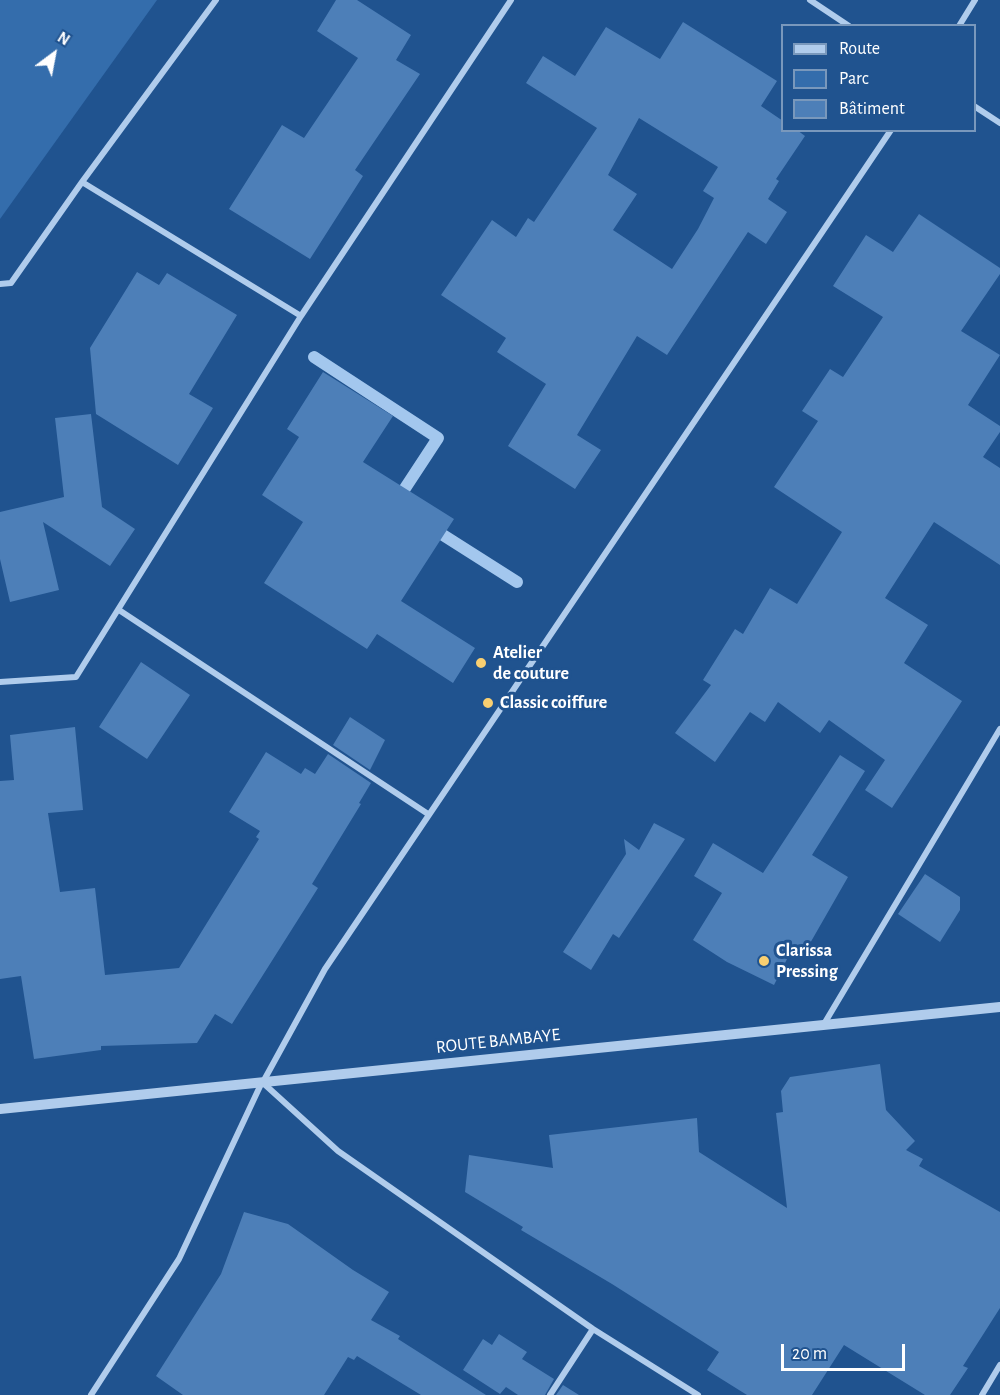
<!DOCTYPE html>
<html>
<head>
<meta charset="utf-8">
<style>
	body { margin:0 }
	#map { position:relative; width:1000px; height:1395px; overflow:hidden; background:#20538f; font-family:"Alegreya Sans",sans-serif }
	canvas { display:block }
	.legend { position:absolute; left:781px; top:24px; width:195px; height:108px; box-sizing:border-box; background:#20538f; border:2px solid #7998bc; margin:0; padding:8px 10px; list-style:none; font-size:18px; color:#fff }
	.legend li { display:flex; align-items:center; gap:12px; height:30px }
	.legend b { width:30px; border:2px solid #7998bc }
	.north { position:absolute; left:24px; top:24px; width:60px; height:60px; -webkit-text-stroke:4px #20538f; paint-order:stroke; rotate:32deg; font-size:16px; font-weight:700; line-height:24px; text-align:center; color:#fff }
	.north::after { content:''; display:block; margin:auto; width:21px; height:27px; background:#fff; clip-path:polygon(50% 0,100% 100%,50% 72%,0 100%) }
	.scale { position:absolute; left:781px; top:1344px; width:124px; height:27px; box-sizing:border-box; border:3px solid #fff; border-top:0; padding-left:8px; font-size:18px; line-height:21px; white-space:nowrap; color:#fff; -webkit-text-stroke:4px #20538f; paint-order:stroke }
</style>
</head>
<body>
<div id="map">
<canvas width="1000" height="1395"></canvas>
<ul class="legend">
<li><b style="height:8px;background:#b0ccec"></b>Route</li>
<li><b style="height:16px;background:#346dac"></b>Parc</li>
<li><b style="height:16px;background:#4d7fb8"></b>Bâtiment</li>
</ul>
<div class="north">N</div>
<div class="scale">20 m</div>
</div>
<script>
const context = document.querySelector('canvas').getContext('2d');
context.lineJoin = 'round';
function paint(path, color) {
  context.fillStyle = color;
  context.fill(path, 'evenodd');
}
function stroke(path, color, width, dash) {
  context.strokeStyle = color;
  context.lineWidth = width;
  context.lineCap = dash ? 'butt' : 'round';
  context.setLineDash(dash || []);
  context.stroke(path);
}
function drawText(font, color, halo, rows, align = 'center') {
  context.font = font + ' "Alegreya Sans",sans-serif';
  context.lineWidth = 6;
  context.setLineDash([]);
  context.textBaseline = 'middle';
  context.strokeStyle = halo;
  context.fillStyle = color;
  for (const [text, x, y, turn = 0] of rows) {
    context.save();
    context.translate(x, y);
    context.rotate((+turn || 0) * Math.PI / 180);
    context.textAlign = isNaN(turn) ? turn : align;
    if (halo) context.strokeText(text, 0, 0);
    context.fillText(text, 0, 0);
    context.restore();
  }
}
paint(new Path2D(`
	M0,0H157L0,219Z`), '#346dac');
stroke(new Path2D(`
	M314,357L438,438L396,502
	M443,535L517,582`), '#a3c7ee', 12);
paint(new Path2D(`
	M336,0H357L411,35L396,60L420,74L355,170L363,176L310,259L229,209L282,125L304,138L358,58L317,31Z
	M683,22L777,81L761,106L783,121V130H797L805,136L776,179L779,181L768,199L787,212L766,244L748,232L667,355L637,336L577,435L601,450L575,489L508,446L546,384L497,352L506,338L441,295L492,220L516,237L528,218L534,222L597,128L526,83L543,56L575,76L606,27L660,59ZM639,118L718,167L703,191L714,198L698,229L672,269L613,230L637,194L608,175Z
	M919,214L1000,268V274L961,331L1000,355L968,405L1000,426V432L983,457L1000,468V565L934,522L885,598L928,625L904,663L962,701L892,808L865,790L885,760L829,720L820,733L778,702L765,722L750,712L715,762L675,733L711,685L703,680L735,629L743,634L770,588L797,604L842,532L774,487L818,421L802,411L830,369L843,377L883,317L833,286L866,235L893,252Z
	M137,272L159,285L167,273L237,315L189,394L213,408L178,465L96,414L90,348Z
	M323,372L393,416L363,462L454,519L401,601L475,648L453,683L377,634L367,649L264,583L303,522L262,495L299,437L287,429Z
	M91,414L102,507L135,529L110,566L43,522L59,590L10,602L0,559V512L64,497L55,418Z
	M141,662L190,695L147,759L99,727Z
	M350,717L385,740L370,770L333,745Z
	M75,727L83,810L48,813L60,892L95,888L105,975L179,968L259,839L256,837L260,831L229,812L266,752L301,774L305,768L315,774L328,754L371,783L359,803L361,804L312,884L318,888L232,1024L215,1014L197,1043L101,1046V1050L34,1059L21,976L0,979V781L14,780L10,735Z
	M840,755L865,771L812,855L848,877L801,959L790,953L774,985L727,962L693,940L722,893L694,876L713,843L763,873Z
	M654,823L685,839L619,938L613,934L591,970L563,952L626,854L624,839L639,850Z
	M925,874L960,897V910L940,942L898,914Z
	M880,1064L886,1110L915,1141L906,1150L923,1159L919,1166L1000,1212V1308L963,1366L968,1368L950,1395H925L844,1345L812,1395H747L707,1370L719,1352L612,1284L521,1230L523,1227L465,1192L469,1155L553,1168L549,1135L697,1118L699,1152L787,1208L776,1113L783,1112L781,1091L790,1077Z
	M244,1212L288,1224L353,1270L389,1292L371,1320L400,1336L398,1339L486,1395H421L357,1356L354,1360L348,1357L324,1395H183L156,1376L221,1274Z
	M499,1334L527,1352L522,1359L554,1379L545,1395H518L506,1387L500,1394L463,1370L483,1339L492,1345Z
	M563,1385L579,1395H556Z`), '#4d7fb8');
stroke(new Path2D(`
	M810,0L849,26
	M959,26L975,0
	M974,106L1000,123
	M82,182L301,316
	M0,284L11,283L82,182L216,0
	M119,610L428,814
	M0,682L76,677L301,316L511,0
	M824,1024L1000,729
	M263,1082L325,969L891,130
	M91,1395L179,1259L262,1082L338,1151L593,1329L698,1395
	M550,1395L593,1329
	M982,1395L1000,1365`), '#b0ccec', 6);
stroke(new Path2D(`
	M0,1109L1000,1007`), '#b0ccec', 10);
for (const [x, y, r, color] of [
	[481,663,6,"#f9cf71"],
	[488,703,6,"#f9cf71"],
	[764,961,6,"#f9cf71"]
]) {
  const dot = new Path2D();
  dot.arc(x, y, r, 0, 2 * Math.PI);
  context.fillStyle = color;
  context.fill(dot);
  stroke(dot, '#20538f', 2);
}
drawText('bold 18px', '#fff', '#20538f', [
	["Atelier",493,653],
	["de couture",493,674],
	["Classic coiffure",500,703],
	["Clarissa",776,951],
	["Pressing",776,972]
], 'left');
drawText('18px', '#fff', '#20538f', [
	["ROUTE BAMBAYE",498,1041,-6]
]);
</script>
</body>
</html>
